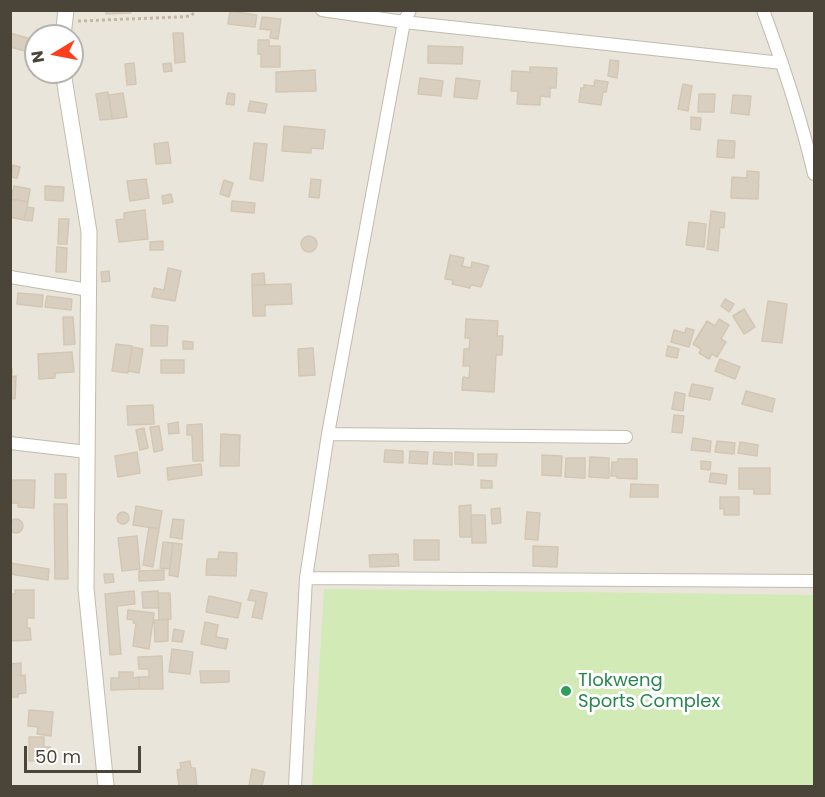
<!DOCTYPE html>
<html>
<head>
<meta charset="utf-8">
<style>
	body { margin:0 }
	#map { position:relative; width:825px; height:797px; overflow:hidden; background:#f6f3ec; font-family:Poppins,sans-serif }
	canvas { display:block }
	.frame { position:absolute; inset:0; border:12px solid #4b4439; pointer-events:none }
	.north { position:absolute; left:24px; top:24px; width:60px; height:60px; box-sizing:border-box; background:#fff; border:2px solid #b7b4b0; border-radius:50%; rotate:260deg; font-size:16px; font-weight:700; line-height:24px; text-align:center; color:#4b4439 }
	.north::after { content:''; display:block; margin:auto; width:21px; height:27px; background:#fc3f1d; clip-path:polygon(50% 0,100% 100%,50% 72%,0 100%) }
	.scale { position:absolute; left:24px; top:746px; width:117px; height:27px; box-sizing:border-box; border:3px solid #4b4439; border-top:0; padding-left:8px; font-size:18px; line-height:21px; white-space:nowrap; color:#4b4439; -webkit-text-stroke:4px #fff; paint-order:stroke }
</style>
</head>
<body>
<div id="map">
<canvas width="825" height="797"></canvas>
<div class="frame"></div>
<div class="north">N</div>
<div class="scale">50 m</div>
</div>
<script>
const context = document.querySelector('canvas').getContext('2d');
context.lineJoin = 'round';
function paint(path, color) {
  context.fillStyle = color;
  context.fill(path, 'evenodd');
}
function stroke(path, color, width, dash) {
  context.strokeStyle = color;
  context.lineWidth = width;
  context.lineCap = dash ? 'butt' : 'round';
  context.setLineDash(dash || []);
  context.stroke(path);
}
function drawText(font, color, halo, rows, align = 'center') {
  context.font = font + ' Poppins,sans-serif';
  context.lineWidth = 6;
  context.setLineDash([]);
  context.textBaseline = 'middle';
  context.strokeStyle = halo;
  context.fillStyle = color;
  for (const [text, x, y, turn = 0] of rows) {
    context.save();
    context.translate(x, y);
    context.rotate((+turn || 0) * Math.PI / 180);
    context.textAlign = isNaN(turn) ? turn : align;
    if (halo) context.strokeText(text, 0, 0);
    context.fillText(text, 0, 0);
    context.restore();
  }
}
paint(new Path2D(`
	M11,11H814V786H11ZM36,36H72V72H36Z`), '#eae5da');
paint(new Path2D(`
	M324,589L814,595V786H312Z`), '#d2eab5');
const building = new Path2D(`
	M106,10H130L131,13L106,14Z
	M230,11L257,15L255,27L228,24Z
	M262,17L281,19L278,39L270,38L271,30L260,29Z
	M10,33L28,38L25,51L10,47Z
	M173,33H183L185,62L175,63Z
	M258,40H269V46H280V67H261V54H258Z
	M428,46L463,47L462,64L428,63Z
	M610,60L619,61L617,78L608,76Z
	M134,63L136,84L127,85L125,64Z
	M171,63L172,71L164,72L163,64Z
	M530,67L557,68L556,88H550V97L540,96V105L517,104L518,91H511L512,71L530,72Z
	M315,70L316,91L276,92V72Z
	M420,78L443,81L441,96L418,94Z
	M456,78L480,81L477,99L454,97Z
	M595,80L608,82L606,92H603L601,105L579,102L581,88H584V85L594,86Z
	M683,84L692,86L688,111L678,109Z
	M108,92L112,119L100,120L96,94Z
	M123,93L127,117L112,119L109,95Z
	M228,93L235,94L234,105L226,104Z
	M699,94H715L714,112H698Z
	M733,95L751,96L749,115L731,113Z
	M250,101L267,104L265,113L248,111Z
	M691,117L701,118L700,130L691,129Z
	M284,126L325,130L323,149L311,148V153L282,151Z
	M718,140L735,141L734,158L717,157Z
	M168,142L171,163L156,164L154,144Z
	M254,143L267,144L263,181L250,179Z
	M13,165L20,167L17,178L11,177Z
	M747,171L759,172L758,199L731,198L732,177L747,178Z
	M146,179L149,198L130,201L127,181Z
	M311,179L321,180L319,198L309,197Z
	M224,180L233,183L229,197L220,194Z
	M14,186L30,189L28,202L11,199Z
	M45,186L64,187L63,201L45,200Z
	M171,194L173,202L163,204L162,196Z
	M10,199L28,202L24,220L10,217Z
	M232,201L255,203L254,213L231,211Z
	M27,207L34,208L32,221L24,220Z
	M145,210L148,239L119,242L116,220L124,219V213Z
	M711,211L725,213L724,228L720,227L718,251L707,249Z
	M59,219H69L67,244H58Z
	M689,222L706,224L704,247L686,245Z
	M301 244a8 8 0 1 1 16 0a8 8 0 1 1-16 0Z
	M163,241V250H150V242Z
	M57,247L67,248L66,272H56Z
	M450,255L464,258L462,266L471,268L472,262L489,266L481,287L471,285L470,288L452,284L453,280L445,279Z
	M168,268L181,271L175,301L152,297L154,288L164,290Z
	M109,271L110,281L102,282L101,272Z
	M264,273L265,285H252V274Z
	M291,284L292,304L265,305V316H253L252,285Z
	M18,293L43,295L42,307L17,304Z
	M47,296L72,299L71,310L45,307Z
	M725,299L734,304L729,312L721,306Z
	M768,301L787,304L782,343L762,341Z
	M744,309L755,327L744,334L733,316Z
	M63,317H73L75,344L64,345Z
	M466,319L498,321L497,336H503L502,355H496L494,392L462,390L463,377L469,378L470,366H463L464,349H469L470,338H465Z
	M719,319L729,325L721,339L726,342L717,357L712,354L709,359L699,353L701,349L693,344L707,321L715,326Z
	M151,325L168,326L167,346H151Z
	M686,328L694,330L689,347L671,342L674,330L685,333Z
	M183,341L193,342V349H183Z
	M116,344L132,346L128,373L112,371Z
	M668,346L679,349L677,358L666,356Z
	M132,347L143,349L139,373L128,371Z
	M313,348L315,375L299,376L298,349Z
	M72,352L74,372L55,373V378L39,379L38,354Z
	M720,359L740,367L735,379L715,371Z
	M161,360H184V373H161Z
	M10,369H12V377L16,376L15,399L10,398Z
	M692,384L713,388L710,400L689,396Z
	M746,391L775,399L772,412L742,404Z
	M675,392L685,394L683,411L672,409Z
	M153,405L154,424L128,425L127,406Z
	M674,415L684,416L682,433L672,432Z
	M178,422L179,433L169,434L168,424Z
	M202,424L203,461H193L192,435H187V425Z
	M159,426L163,450L154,452L150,427Z
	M144,428L148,448L140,450L136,430Z
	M221,434L240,435L239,466H220Z
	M693,438L711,441L710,452L691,450Z
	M717,441L735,443L734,454L715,452Z
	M740,442L758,445L757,456L738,453Z
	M385,450L403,451V463L384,462Z
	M410,451L428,452L427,464L409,463Z
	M137,452L140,473L118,477L115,456Z
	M434,452L452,453V465L433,464Z
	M455,452L473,453V465L455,464Z
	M478,454H497L496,466H478Z
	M542,455L562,456L561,476L542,475Z
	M590,457L609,458V478L589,477Z
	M566,458H585V478L565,477Z
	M618,459H637V479L617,478V476H611L612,462H618Z
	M701,461L711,462L710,470L701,469Z
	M201,464L202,475L168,480L167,468Z
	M739,468H770V494H754V489H739Z
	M711,473L727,475L726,484L709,482Z
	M55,474H66V498H55Z
	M10,480H35L34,508L18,507V503H10Z
	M481,480L492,481V488H481Z
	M631,484L658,485V497H630Z
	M720,497H739V515H724V508L720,509Z
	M54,504H67L68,579H55Z
	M471,505V537H460L459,506Z
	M136,506L162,511L159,529L133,525Z
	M500,508L501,523L492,524L491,509Z
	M117 518a6 6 0 1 1 12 0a6 6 0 1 1-12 0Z
	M527,512L540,513L538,540L525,539Z
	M471,515H485L486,543H472Z
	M173,519L184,520L182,539L170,537Z
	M9 526a7 7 0 1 1 14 0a7 7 0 1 1-14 0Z
	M149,527L159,529L153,567L143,565Z
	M137,536L140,569L122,571L118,538Z
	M414,540H439V560H414Z
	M163,542L173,543L170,569L160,568Z
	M173,543L182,544L178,577L169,575Z
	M533,546L558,547L557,567L533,566Z
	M219,552L237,553L236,576L206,575L207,559H218Z
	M398,554L399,566L370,567L369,555Z
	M10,563L49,569L48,580L10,574Z
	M164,570V580L139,581V571Z
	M104,574H113L114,582L105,583Z
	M15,590H34V618H27V628H30L31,640L10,641V594H15Z
	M251,590L267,593L262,619L252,617L256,601L248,600Z
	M134,591L135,604L117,606L121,654L110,655L105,594Z
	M158,591L159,608H143L142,592Z
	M158,593H170L171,619L159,620Z
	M209,596L241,603L238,618L206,612Z
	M128,610L154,613L149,649L133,646L136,623H133L134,620L127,619Z
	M154,620H168V641L155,642Z
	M205,622L218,625L216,637L228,639L226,649L201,644Z
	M174,629L184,631L182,642L172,641Z
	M172,649L193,652L190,674L169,672Z
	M162,656L163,689H139V677H149V669H139L138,657Z
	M21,663V676L25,675L26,693L18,694V697H10V664Z
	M200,671H229V682L201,683Z
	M119,672H133V678L139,677V689L111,690V678H119Z
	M29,710L53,712L51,736L37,734L38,727L28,726Z
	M29,737H44V747H50V761H29Z
	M190,761L191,768H195L197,786H179L177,770L181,769L180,763Z
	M252,769L265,772L262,786H249Z`);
paint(building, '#d8cfc1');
stroke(building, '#d3c7b4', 1.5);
const minor = new Path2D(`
	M322,10L404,22L782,63
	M763,10C783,64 801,118 814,174
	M10,277L89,290
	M328,434L626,437
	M10,443L87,452
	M306,578L814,581
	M295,786L306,578L328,434L404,22L410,10`);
const tertiary = new Path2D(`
	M63,36L66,10
	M63,72L89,232L86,589L106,786`);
stroke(minor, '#c2bbae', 14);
stroke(tertiary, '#c2bbae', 17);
stroke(new Path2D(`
	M78,21L180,17L190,16L198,10`), '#c4b79f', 3, [3, 3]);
stroke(minor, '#fff', 12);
stroke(tertiary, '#fff', 15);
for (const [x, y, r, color] of [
	[566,691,6,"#2e9e5b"]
]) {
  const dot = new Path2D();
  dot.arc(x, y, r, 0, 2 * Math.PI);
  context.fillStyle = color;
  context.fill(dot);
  stroke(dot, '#fff', 2);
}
drawText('18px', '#27864d', '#fff', [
	["Tlokweng",578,681],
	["Sports Complex",578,702]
], 'left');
</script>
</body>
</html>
